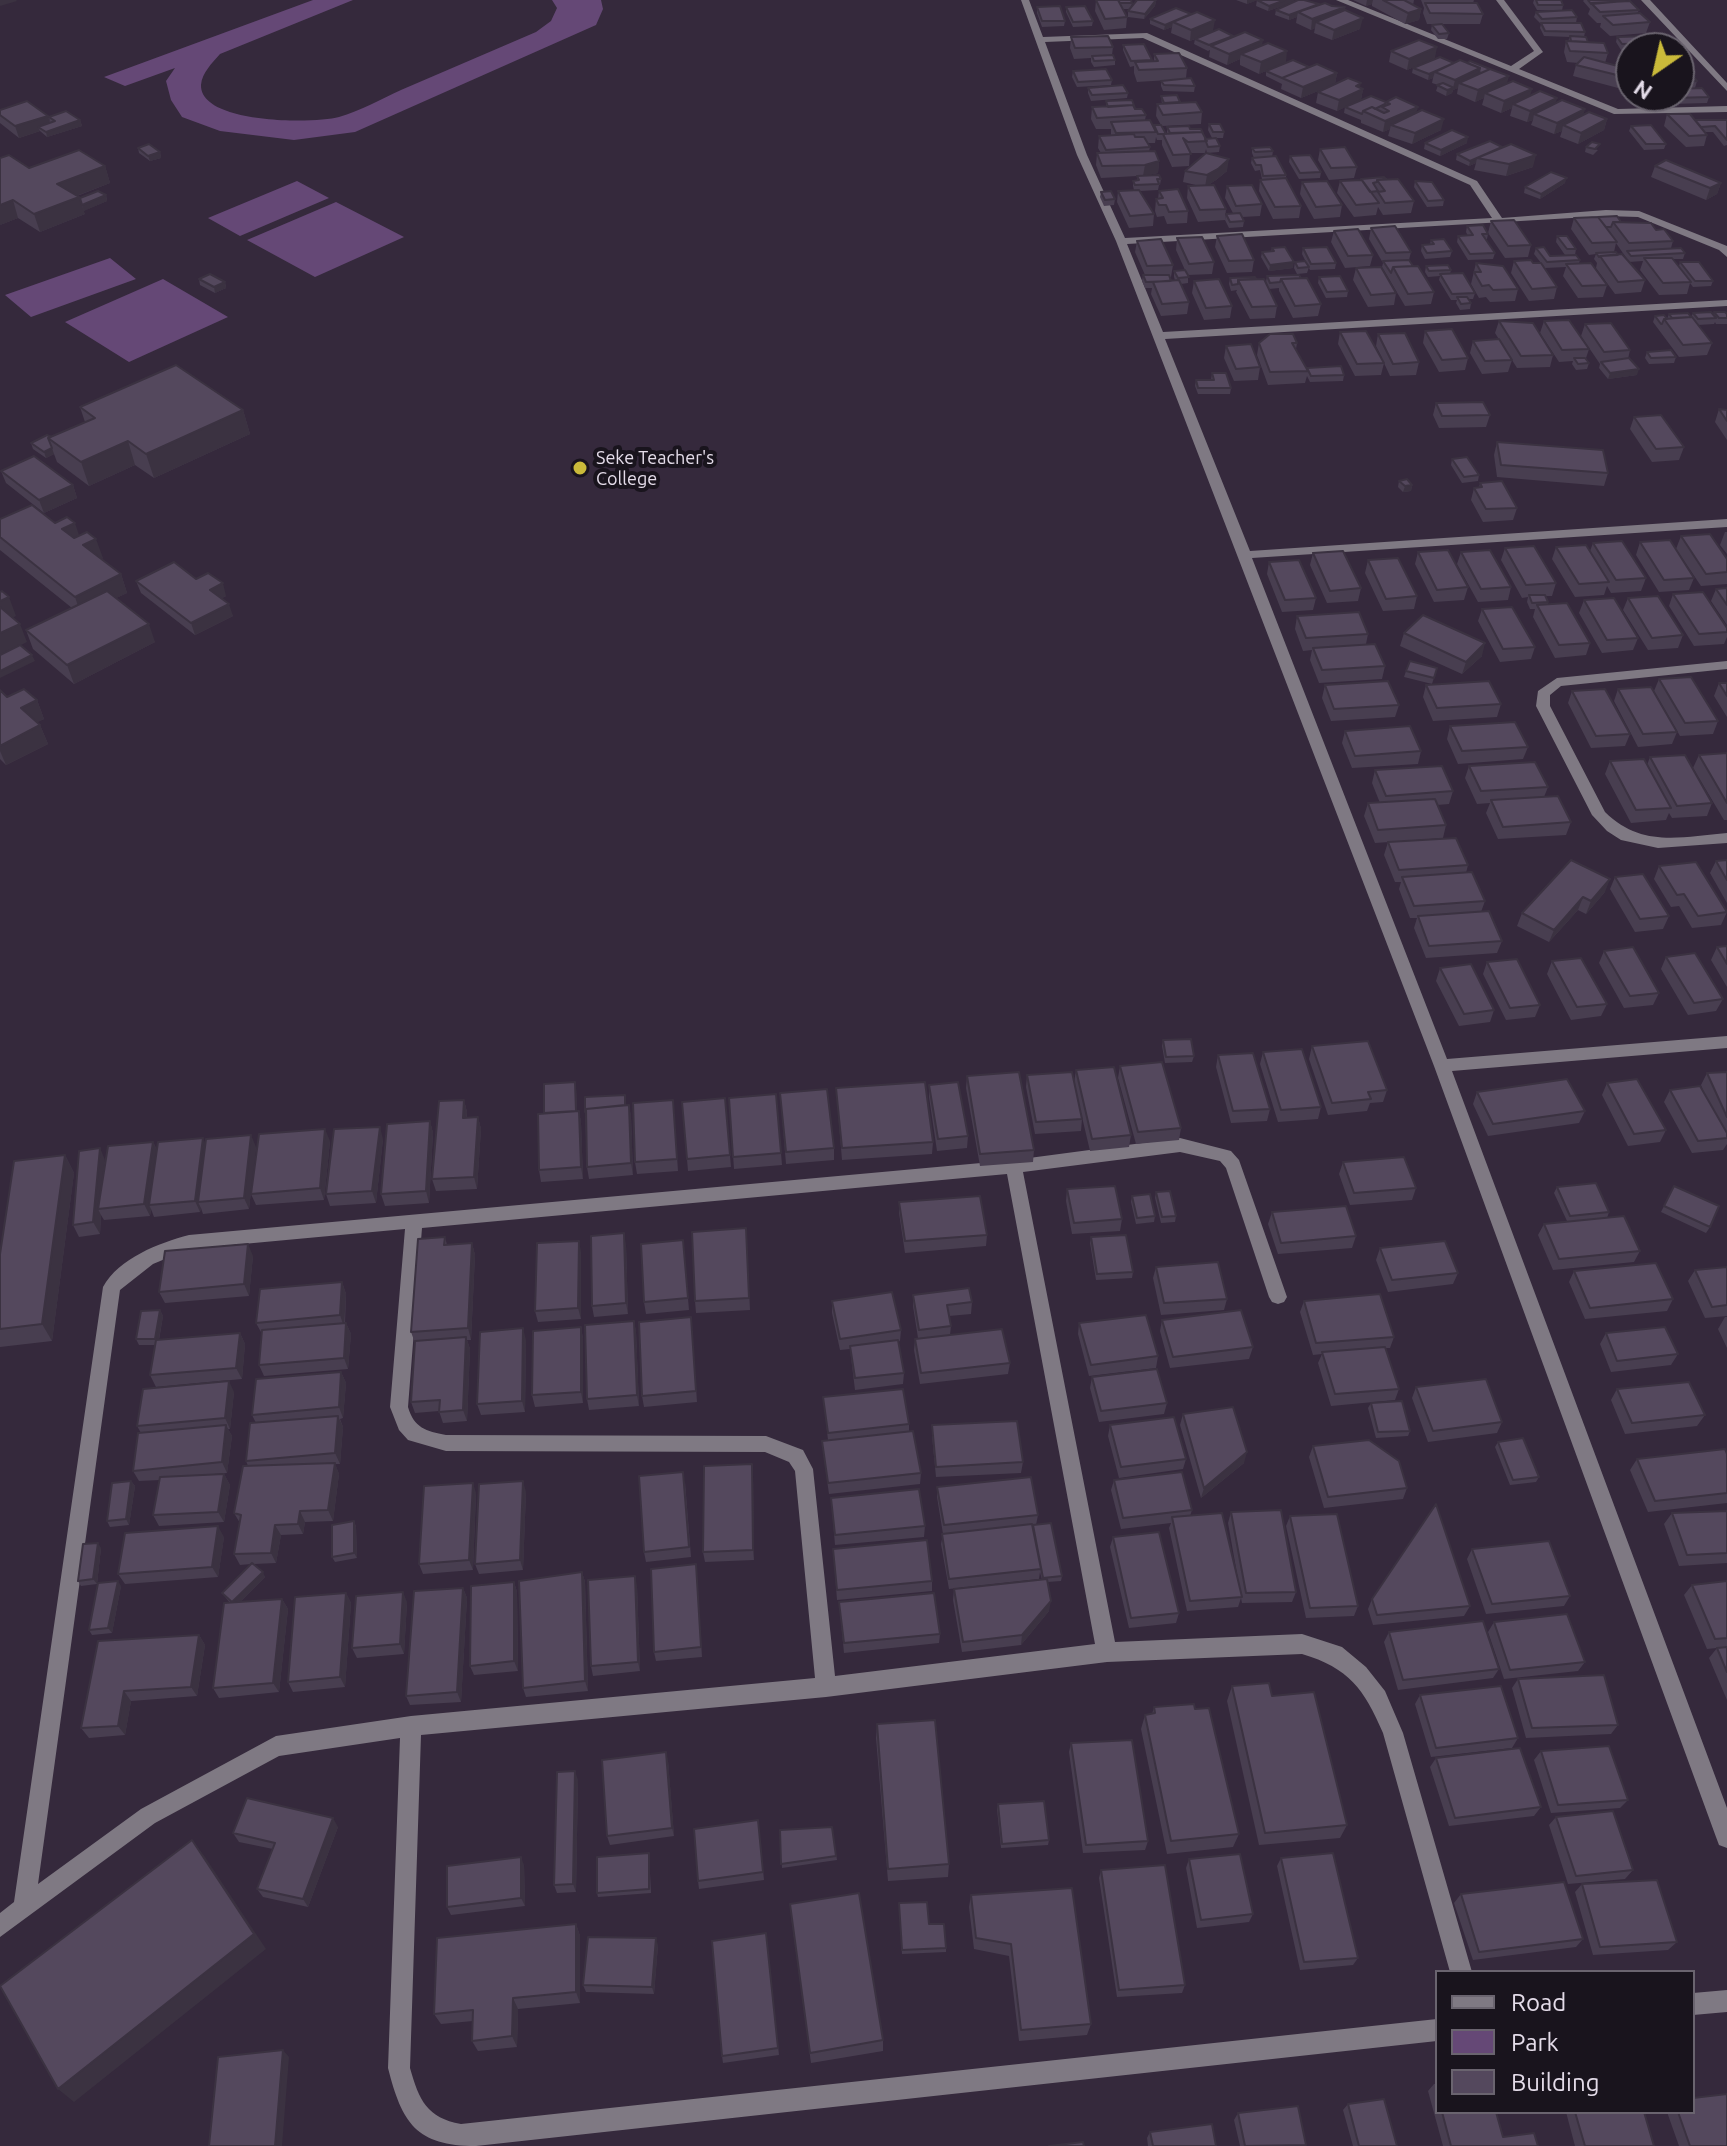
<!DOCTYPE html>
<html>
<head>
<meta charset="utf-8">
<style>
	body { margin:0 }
	#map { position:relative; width:1727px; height:2146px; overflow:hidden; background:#35293c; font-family:Ubuntu,sans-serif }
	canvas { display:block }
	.legend { position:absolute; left:1435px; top:1970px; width:260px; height:144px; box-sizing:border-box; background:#19141d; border:2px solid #6a646f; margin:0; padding:10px 14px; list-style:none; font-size:24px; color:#e4dce9 }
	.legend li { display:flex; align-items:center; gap:16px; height:40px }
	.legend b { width:40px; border:2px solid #6a646f }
	.north { position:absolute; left:1615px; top:32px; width:80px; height:80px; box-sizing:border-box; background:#19141d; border:2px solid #6a646f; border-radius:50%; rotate:214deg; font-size:22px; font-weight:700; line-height:32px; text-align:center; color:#e4dce9 }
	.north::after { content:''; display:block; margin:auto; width:28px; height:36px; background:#caba3a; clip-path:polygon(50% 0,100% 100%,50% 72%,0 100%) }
</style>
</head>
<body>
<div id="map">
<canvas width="1727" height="2146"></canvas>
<ul class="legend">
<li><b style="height:10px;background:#7f7983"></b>Road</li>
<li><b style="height:22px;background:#654876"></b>Park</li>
<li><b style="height:22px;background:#54485d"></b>Building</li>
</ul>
<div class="north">N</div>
</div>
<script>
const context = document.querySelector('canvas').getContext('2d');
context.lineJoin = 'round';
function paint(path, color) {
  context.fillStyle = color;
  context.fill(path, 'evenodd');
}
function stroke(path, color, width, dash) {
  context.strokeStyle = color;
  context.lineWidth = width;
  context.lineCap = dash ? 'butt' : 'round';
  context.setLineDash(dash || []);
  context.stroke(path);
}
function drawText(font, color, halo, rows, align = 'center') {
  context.font = font + ' Ubuntu,sans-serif';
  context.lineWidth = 8;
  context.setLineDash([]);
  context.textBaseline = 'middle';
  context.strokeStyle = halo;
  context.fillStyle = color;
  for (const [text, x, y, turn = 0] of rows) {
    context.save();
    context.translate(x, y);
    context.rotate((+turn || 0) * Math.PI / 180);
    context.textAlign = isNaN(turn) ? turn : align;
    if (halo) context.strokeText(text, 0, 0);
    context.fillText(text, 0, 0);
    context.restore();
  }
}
paint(new Path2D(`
	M313,0H353L220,54C212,63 202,73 201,85C200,124 313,124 339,117C360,111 381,99 401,90C446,71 491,51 536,32L551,21L557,8L552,0H601L603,9L596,25L355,132L294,140L220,131L182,117L171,100L166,81L175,68L125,86L104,77Z
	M297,181L329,198L240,236L208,218Z
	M336,202L404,237L315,277L247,240Z
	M110,258L136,279L31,317L5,295Z
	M163,279L228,317L129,362L65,322Z`), '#654876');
paint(new Path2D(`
	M1021,0H1029L1043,37L1147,33L1477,181L1502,218L1606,210L1639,211L1727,246V257L1719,250L1638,217L1606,216L1127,244L1163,332L1727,300V306L1165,339L1250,551L1727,519V527L1252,558L1447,1059L1727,1036V1048L1452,1071L1727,1808V1848L1719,1845L1716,1837L1434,1066L1116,241L1077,155ZM1143,38L1470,185L1492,218L1125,238L1087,155L1045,42Z
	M1336,0H1348L1511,66L1534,51L1496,0H1504L1543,52L1519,69L1618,109L1727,106V112L1614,114Z
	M1641,0H1650L1727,83V91Z
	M1727,661V669L1561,686L1550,695V706L1605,812C1642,848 1680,837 1727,833V843L1658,848L1621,840L1607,831L1592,815L1536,706L1538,691L1557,678Z
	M1180,1138L1231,1151L1239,1160L1287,1297L1284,1302L1278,1304L1272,1302L1269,1297L1226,1168L1220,1161L1180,1152L1023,1172L1115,1642L1302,1634L1342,1647L1366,1667L1385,1691L1403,1733L1472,1972H1450L1383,1733C1364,1689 1349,1668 1302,1654L1107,1662L826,1697L421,1735L410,2068C419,2100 427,2118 461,2124L1437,2019V2041L476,2146C416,2146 402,2123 388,2068L400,1738L279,1756L155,1823L0,1937V1913L14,1902L103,1287C119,1258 159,1243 189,1235L1014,1160ZM1007,1174L1095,1644L835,1676L813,1469L803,1450L766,1436L446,1435C426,1431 414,1428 408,1407L422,1228ZM405,1229L390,1407L399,1430L408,1440L446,1451L765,1452L789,1462L795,1471L815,1678L411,1716L276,1736L141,1809L38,1884L120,1290L153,1264L189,1249Z
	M1727,1990V2012L1693,2015V1993Z`), '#7f7983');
paint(new Path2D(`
	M1096,0L1132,3L1131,8L1156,0L1155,6L1144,19L1128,17V11L1130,9H1122L1127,17L1126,28L1104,30L1095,11Z
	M1236,0H1294V2L1268,11L1256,6L1257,0L1247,4Z
	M1353,0H1414L1413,5L1421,9L1419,20L1405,24L1372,6V4L1366,6Z
	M1421,0H1474L1473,3L1483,14L1480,24H1442L1449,33L1447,39H1438L1431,30L1432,25L1439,24H1427L1423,13L1424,8Z
	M1534,0H1561L1563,5L1562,11L1577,17L1576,23L1585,32L1584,37L1588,42L1608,53L1605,63L1629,69L1626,80L1618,88L1573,76L1576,65L1578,63L1567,62L1564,52L1566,41H1568L1570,37L1544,36L1540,28L1541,24L1534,17L1536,12L1560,11L1537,10L1533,3Z
	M1584,0H1624L1639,10L1637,14L1650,22L1646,33L1610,36L1600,27L1601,23H1597L1588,14L1590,9L1583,1Z
	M1319,4L1345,7L1344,11L1360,29L1332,40L1314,33L1315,28L1311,30L1296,23L1297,17L1289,20L1275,15L1276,10Z
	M1037,7L1065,21L1064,26L1042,27L1037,13Z
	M1066,7L1093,21L1092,26L1073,27L1066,12Z
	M1176,8L1213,31L1262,45L1286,62L1259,74L1240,65V59L1227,65L1209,57L1210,50L1208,51L1194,44L1195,39L1190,41L1171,33L1172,27L1164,30L1150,24V19Z
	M1071,37L1113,47L1112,55L1115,60V65L1094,67L1091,62V58L1074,59L1070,48Z
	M1617,37L1658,43L1657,48H1631V61L1627,55L1629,50H1621L1616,42Z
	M1123,45L1152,61H1154V54L1187,68L1186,78L1195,86L1194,92L1163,91L1161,86V81L1169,80L1137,82L1134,73V66L1130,67L1123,50Z
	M1391,51L1435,58L1407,70L1389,62Z
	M1440,57L1507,83L1530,96L1555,103L1583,115L1607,119L1604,130L1578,144L1560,137L1562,131L1554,134L1531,125L1533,120L1527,122L1510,116L1512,108L1501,113L1482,105L1484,98L1475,102L1457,94L1458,88L1453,90L1452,93L1446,96L1436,91L1438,85L1432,83L1433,78L1428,80L1412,73L1413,68Z
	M1309,67L1337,73L1335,84L1301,98L1281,89L1282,84L1266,76V71Z
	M1679,68V71L1697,81L1695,88L1709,97L1707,103L1671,104L1665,96H1679Z
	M1073,71L1112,80L1111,85L1077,87L1072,77Z
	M1360,87L1363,89L1361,100L1371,96L1416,113L1441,130L1412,144L1388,136L1390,129L1383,132L1361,123V120L1344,113L1345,107L1337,111L1316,103L1318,92Z
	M1088,88L1128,93L1127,98L1091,101L1088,93Z
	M1161,96L1180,102L1202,112L1201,124L1162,126L1165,133H1167V127L1190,129L1220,146L1219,152L1207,153L1206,149L1205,153H1190L1189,166L1172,167L1162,145V140H1157L1156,137L1155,143H1148L1150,147L1149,152L1159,161L1158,173L1147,175L1161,179L1160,185H1159L1158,190L1140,191L1154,214L1153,226L1129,228L1117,202L1118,191L1134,190L1133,186V181L1137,180V176L1101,178L1096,165L1097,153H1101L1098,148L1099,136H1111V129H1096L1091,119L1092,107H1106V101L1135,109L1146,115L1145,120L1154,126L1161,125L1156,116L1157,104H1162Z
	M0,110L48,116L50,123L49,117L80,120L82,126L47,137L40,131L19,138L0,123Z
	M1667,114L1695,120H1727V145L1724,146L1713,132H1705L1707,135L1704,146L1686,147L1664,126Z
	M1209,124L1224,132L1223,138H1212L1208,130Z
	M1631,126L1666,144L1664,149L1644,150L1629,131Z
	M1425,143H1467L1440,156L1424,149Z
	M1586,147L1598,150L1593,155L1585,152Z
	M138,148L160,152L161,158L150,161L139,153Z
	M1252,148L1273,151L1272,157L1286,175V178L1301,206L1299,218L1273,219L1259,191L1260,180L1262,179L1260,170L1255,171L1251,163L1252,158H1254L1252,153Z
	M1320,149L1357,167L1354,178L1329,180L1318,160Z
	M1457,154L1533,167L1506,176L1474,170L1476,163L1469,166L1456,160Z
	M1290,156L1321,172L1320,178L1299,179L1289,162Z
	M105,166L110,183L77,196L80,198L106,195L107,201L83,211L85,214L40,232L18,218L0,225L29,168Z
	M1655,166L1721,183L1717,194L1706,200L1651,177Z
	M1185,171H1227L1216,180L1208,185L1226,209L1225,220L1198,222L1187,198L1188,186H1200L1183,182Z
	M1386,179L1414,201L1411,213L1383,215L1378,207L1376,215L1354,217L1337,193L1340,181Z
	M1415,181L1444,200L1443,206L1427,207L1414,187Z
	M1302,182L1342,205L1340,217L1314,219L1300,194Z
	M1565,183L1540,199L1524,193L1525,187Z
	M1227,186L1262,204L1260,216L1242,217L1244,221L1243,227L1229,228L1225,220L1226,214L1233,213L1225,198Z
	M1159,191L1188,211L1187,223L1167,224L1164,216L1157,217L1155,211L1156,199H1158Z
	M1101,192L1115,199L1114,205L1104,206L1100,197Z
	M1574,218L1621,222L1656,230L1673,241L1671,248L1685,253L1683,259H1673L1679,266L1680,262L1713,281L1711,286L1693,287L1690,283L1687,294L1659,295L1640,270L1643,261L1629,262L1616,243L1614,252L1645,280L1641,292L1615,294L1596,268L1597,263L1594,259L1596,254L1589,255L1571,229Z
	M1491,221L1531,245L1528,257L1505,258L1488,233Z
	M1467,226L1488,234L1487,239L1486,240L1495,253L1493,259L1468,260L1457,242L1458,236H1468L1466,232Z
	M1371,228L1411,252L1409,260L1434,292L1431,304L1405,306L1382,267L1383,263L1369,239Z
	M1334,231L1373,255L1370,266L1345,268L1331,242Z
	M1217,236L1254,260L1252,272L1227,273L1215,247Z
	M1557,236L1576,249L1575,255L1580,260L1579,263L1607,285L1603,297L1578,298L1563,276L1566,267L1545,268L1534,254L1536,248L1550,256L1565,255L1556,242Z
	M1177,238L1214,262L1212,274L1188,275V283L1181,284L1189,302L1187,314L1161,316L1151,294L1152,288H1145L1142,281L1143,275H1145L1135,252L1137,241L1173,265L1171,277H1169L1171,281L1175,280L1174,277V271L1185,270L1176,250Z
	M1431,240L1452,251L1450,257L1425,259L1421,251L1422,245L1430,244Z
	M1272,248L1293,268L1269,271L1261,257L1262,252L1271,251Z
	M1303,248L1336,263L1335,269L1310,270L1302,254Z
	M1514,261L1533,263L1557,287L1554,299L1529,301L1511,273Z
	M1295,262L1309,267L1307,273L1297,274L1294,268Z
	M1476,263L1518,289L1515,301L1490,302L1486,297L1479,298L1471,284Z
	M1426,266L1451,270L1450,274L1475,293L1473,299H1468L1471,303L1470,309L1460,310L1456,303L1457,300H1451L1439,280L1440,276L1428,277L1425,272Z
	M1356,268L1396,293L1394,305L1368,307L1353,280Z
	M1299,275L1321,304L1318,316L1293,318L1279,291V288L1269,289L1266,282L1267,276Z
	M1319,277L1348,291L1347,297L1326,298L1318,283Z
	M1230,278L1256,279L1277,306L1275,318L1250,319L1236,292L1237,290L1231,291L1229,284Z
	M199,279L225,282L226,288L215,293L200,285Z
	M1194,281L1232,306L1230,318L1204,320L1192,293Z
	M1714,312L1727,314V324H1716L1715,322L1714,324L1698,325L1712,343L1707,355L1679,357L1653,322L1655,316L1667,319L1669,314L1691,317L1693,313L1713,314Z
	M1499,321L1553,355L1550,367L1517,368L1495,333Z
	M1544,321L1589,349L1586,358L1589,363L1587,369L1576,370L1572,364L1573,361L1559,362L1540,333Z
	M1585,324L1630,350L1628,359L1637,375L1608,379L1599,368L1600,364L1581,336Z
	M1425,331L1468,358L1465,370L1439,372L1423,343Z
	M1340,332L1382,358L1376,346L1378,334L1419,362L1416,375L1390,376L1384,363L1381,375L1355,376L1338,344Z
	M1473,341L1512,360L1508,372L1482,374L1470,353Z
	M1259,343H1297L1296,349L1307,369L1344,375L1343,381L1310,382L1307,376L1305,383L1268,385L1257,355Z
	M1226,346L1260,367L1258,380L1234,381L1224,358Z
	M1647,352L1676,357L1674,363L1649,364L1645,358Z
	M1212,373L1231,388L1230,394H1198L1195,386L1196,380H1211Z
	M1436,403L1490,415L1486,427L1439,428L1433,415Z
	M80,407L243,410L250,434L154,478L135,465L89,486L57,462L54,454L46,458L33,449L31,443L51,437L85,422Z
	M1719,409L1727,410V440L1715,422Z
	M1634,417L1684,447L1679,460L1652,462L1630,429Z
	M1497,442L1608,473L1604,486L1497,477L1494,455Z
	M1452,459L1479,475L1478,481L1462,483L1451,465Z
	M1,471L73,485L77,498L44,513L6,483Z
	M1399,481L1412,485L1411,491L1403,492L1398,487Z
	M1480,483L1517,508L1513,520L1483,522L1471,500L1474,488H1479Z
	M0,519L55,523L79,536L103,558L101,559L121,574L127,593L116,598L155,642L74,684L33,649L26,630L72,608L0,550Z
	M1725,532H1727V554L1720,545Z
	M1681,536L1727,559V584L1701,586L1676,549Z
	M1640,542L1694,578L1689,590L1659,592L1636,555Z
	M1593,543L1646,578L1641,591L1611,593L1607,586L1604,595L1575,597L1552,559L1556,547L1590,551Z
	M1505,548L1556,583L1552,596H1545L1548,602V604L1590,643L1586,655L1555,658L1533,617L1535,609H1530L1527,602L1528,597L1522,598L1501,560Z
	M1418,552L1468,587L1464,600L1434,602L1415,564Z
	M1461,552L1511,587L1508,600L1478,602L1457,564Z
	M1313,553L1361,588L1358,601L1327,603L1310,565Z
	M1368,560L1417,596L1414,609L1383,611L1365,573Z
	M1269,562L1316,598L1313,610L1282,612L1267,574Z
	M196,579L226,596L222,598L233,616L195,635L141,593L136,581Z
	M1727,588V625L1711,601L1716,589Z
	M1673,594L1727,628V637L1724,644L1694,646L1669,606Z
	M1628,598L1683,635L1678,648L1648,650L1623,610Z
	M1584,600L1638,638L1633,650L1602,653L1579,613Z
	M1482,609L1535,647L1531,659L1500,662L1478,621Z
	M1297,616L1368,634L1366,644L1385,666L1382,679L1319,683L1310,660L1312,650L1303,651L1295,629Z
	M1404,633L1482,656L1462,674L1400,646Z
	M1437,668L1432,684L1501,704L1497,717L1433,721L1423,697L1426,685L1432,684L1404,677L1406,671Z
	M1659,679L1718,721L1713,734L1680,736L1654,691Z
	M1719,683H1727V717L1714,696Z
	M1325,685L1399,705L1395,717L1331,721L1322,698Z
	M1618,689L1677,732L1672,744L1638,747L1614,701Z
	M0,690L7,697L37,700L44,719L37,722L40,725L48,744L6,765L0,759Z
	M1572,691L1630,734L1625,746L1591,748L1568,703Z
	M1450,726L1528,747L1523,759L1458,764L1447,739Z
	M1345,731L1421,751L1418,764L1352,768L1342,743Z
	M1727,753V820H1724L1693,768L1699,755Z
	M1650,757L1712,803L1707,816L1672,818L1669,813L1666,820L1631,823L1605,774L1610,761L1647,765Z
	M1469,766L1548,787L1544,797L1571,822L1566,835L1498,839L1486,813L1490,803L1477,804L1465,778Z
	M1375,770L1453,791L1449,804L1437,805L1446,825L1443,838L1375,843L1364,816L1368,803H1380L1372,783Z
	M1388,842L1468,865L1466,873L1485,901L1481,912L1502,941L1497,953L1426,958L1414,928L1417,918H1410L1399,889L1401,882H1395L1384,855Z
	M1727,860V903L1710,873L1716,861Z
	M1659,866L1727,912L1721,925L1692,928L1679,906L1671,907L1654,879Z
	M1615,877L1669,916L1663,929L1635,932L1610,889Z
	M1605,892L1586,914L1578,910L1549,942L1517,926L1522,913Z
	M1727,946V987L1711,960L1717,947Z
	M1604,951L1659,993L1653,1005L1624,1008L1599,963Z
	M1666,957L1723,999L1716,1011L1688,1015L1661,969Z
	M1552,961L1607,1004L1601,1016L1571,1020L1547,974Z
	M1487,962L1540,1005L1535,1017L1506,1020L1483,974Z
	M1440,968L1494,1010L1490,1022L1459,1026L1436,981Z
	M1163,1040L1194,1056L1192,1062L1165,1063L1162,1046Z
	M1312,1046L1387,1090L1383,1102L1370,1103L1367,1111L1328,1115L1309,1059Z
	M1263,1052L1321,1107L1318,1119L1278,1122L1260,1064Z
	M1218,1055L1270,1109L1267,1121L1231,1123L1216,1067Z
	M1120,1066L1181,1128L1179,1140L1136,1144L1118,1078Z
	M1076,1070L1131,1135L1129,1147L1090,1151L1074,1083Z
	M1727,1072V1144L1723,1150L1692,1153L1664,1102L1670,1090L1704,1093L1701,1085L1707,1073Z
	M1027,1075L1082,1119L1081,1131L1035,1134L1026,1087Z
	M967,1076L1034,1150L1033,1162L980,1166L966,1088Z
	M1607,1083L1666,1130L1660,1142L1628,1146L1602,1095Z
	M929,1085L968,1136L967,1148L937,1151L929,1097Z
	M576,1088L577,1111H579L581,1123L583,1179L541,1182L539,1170L544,1113Z
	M836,1088L933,1142L932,1154L842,1160Z
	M1477,1092L1585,1111L1579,1123L1488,1136L1473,1104Z
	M725,1098L731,1167L688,1171L682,1102Z
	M729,1098L781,1153L782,1165L734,1169Z
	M464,1100L467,1112V1117H478L481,1129L477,1189L436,1191L432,1179Z
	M629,1105L631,1117L633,1175L589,1179L587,1167L585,1112Z
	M781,1105L834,1148V1160L786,1164Z
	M674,1112L678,1171L637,1174L635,1162Z
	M430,1121L433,1133L429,1203L385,1206L381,1194Z
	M383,1139L376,1203L330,1206L326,1194Z
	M330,1141L324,1200L256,1205L251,1194Z
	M153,1142L157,1150L206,1145L256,1147L249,1209L203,1214L201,1208L200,1212L154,1217L151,1209L150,1216L104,1220L101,1215L100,1234L79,1237L73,1225L105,1160Z
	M65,1155L74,1173L52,1341L0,1347V1254Z
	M1343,1162L1416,1188L1412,1200L1350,1205L1339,1174Z
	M1674,1186L1710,1227L1706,1233L1661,1212Z
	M1557,1187L1609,1212L1607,1218L1640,1251L1634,1262L1553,1270L1538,1235L1544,1224L1567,1221L1554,1193Z
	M1067,1189L1122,1219L1120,1231L1072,1234L1066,1201Z
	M1156,1192L1176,1216L1175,1222L1161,1223L1155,1198Z
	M1132,1196L1155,1216L1154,1222L1136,1224L1131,1202Z
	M899,1202L987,1235L986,1246L905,1253L899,1213Z
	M1272,1212L1356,1236L1352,1248L1278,1254L1268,1224Z
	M746,1228L750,1310L696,1313L695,1301Z
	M445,1237L447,1245L472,1243L475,1255L471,1340H467L470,1349L467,1421L443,1423L439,1411L415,1413L411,1402L415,1343L411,1332Z
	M1091,1237L1133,1272L1132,1278L1096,1280L1090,1243Z
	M683,1240L689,1310L646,1314L644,1302Z
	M626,1245L628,1314L594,1317L592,1306Z
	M1380,1248L1458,1273L1453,1284L1388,1292L1376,1260Z
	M581,1252V1319L538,1322L535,1311Z
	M253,1256L249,1296L165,1303L159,1292Z
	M1156,1267L1227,1299L1224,1310L1161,1315L1153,1278Z
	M1727,1267V1316L1705,1318L1688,1281L1695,1270Z
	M1574,1271L1673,1299L1667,1311L1585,1319L1569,1282Z
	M342,1282L346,1294L345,1323H346L351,1334L348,1369L264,1376L259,1365L262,1334L256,1323Z
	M913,1295L972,1302L971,1314L949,1316L951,1326L950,1335L1010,1363L1008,1374L920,1384L914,1350L915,1339L918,1338L913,1306Z
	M832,1301L901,1330L900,1341L898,1342L904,1373L903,1384L855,1390L850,1349L840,1350L832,1313Z
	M1304,1301L1394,1337L1390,1348H1386L1399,1389L1395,1400L1331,1406L1318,1363L1322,1354L1313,1355L1300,1312Z
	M160,1310L163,1316L159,1340L240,1333L245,1344L242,1379L156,1387L150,1375L155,1345H139L136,1339Z
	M1725,1317H1727V1348L1718,1329Z
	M1162,1320L1253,1347L1249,1359L1170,1368L1160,1331Z
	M634,1321L636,1332L639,1406L589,1410L587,1399Z
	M1079,1323L1158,1356L1156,1368L1089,1376L1078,1334Z
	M581,1327L583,1339V1403L535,1407L532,1395Z
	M692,1329L697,1402L644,1407L642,1396Z
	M1606,1333L1678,1354L1671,1365L1611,1372L1600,1344Z
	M526,1340L525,1412L481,1415L477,1404Z
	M341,1372L346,1383L343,1418L340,1419L343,1427L340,1464H335L339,1474L333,1521L305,1522L303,1534L281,1535L276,1563L254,1564L265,1577L240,1602L282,1599L288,1609L279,1692L219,1698L213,1688L230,1603L222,1593L251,1564L240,1565L234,1554L240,1523L234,1513L248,1466L246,1461L256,1423L252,1415Z
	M1092,1377L1167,1403L1164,1414L1099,1422L1090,1388Z
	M1416,1387L1502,1422L1497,1433L1428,1442L1412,1398Z
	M1617,1389L1705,1415L1697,1426L1625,1434L1611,1400Z
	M234,1392L230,1429H228L232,1436L227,1473L214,1474H224L230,1485L224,1522L159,1526L153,1515L160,1480L139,1481L133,1471L141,1433L137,1426Z
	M823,1397L909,1424V1432L921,1473L920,1484L829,1494L823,1452L822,1441L828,1440Z
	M1371,1403L1410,1431L1408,1436L1376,1438L1368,1408Z
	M1183,1414L1244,1463L1201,1498L1180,1425Z
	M932,1425L1023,1462L1021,1473L936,1477L932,1436Z
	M1110,1425L1186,1459L1183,1469L1119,1478L1108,1436Z
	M1498,1442L1539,1477L1536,1482L1510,1485L1495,1447Z
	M1313,1446L1407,1488L1403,1499L1324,1508L1309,1457Z
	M1727,1454V1503L1648,1512L1630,1470L1637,1459Z
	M753,1475L754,1560L705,1562L703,1552Z
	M1114,1480L1192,1510L1190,1516L1239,1585L1228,1523L1231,1512L1296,1592L1292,1602L1242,1603L1241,1598L1238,1607L1187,1611L1169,1528L1171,1523L1121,1529L1111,1490Z
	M131,1481L135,1486L129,1525L110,1527L107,1521Z
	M685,1482L691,1557L646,1562L644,1552Z
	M937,1487L1038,1515L1036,1525L1062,1576L1061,1581L1047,1582L1049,1611L1021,1645L962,1652L953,1600L954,1589L1042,1580L1040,1572L1039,1579L949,1589L941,1544L943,1534L937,1497Z
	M526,1492L523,1570L479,1574L475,1564Z
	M476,1493L473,1570L423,1574L419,1564Z
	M831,1498L925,1526L924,1537L835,1545Z
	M1727,1511V1563L1679,1566L1664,1524L1672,1513Z
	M1290,1516L1358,1606L1354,1616L1306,1618L1286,1526Z
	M354,1521L356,1527L357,1558L335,1562L332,1557Z
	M224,1537L218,1577L125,1584L118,1574Z
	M1113,1537L1179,1613L1176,1623L1129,1628L1110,1547Z
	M101,1548L97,1584L81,1586L78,1581Z
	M833,1549L932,1581V1591L837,1600Z
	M1472,1549L1570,1596L1564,1606L1486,1614L1467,1559Z
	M582,1572L585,1582L588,1691L526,1697L523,1688Z
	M697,1575L702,1657L656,1661L654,1652Z
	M1727,1581V1700L1709,1658L1717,1648L1726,1647L1707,1649L1684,1595L1692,1585Z
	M514,1582L517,1592L518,1671L474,1675L470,1666Z
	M121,1586L112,1633L92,1635L89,1630Z
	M637,1586L640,1671L593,1676L591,1666Z
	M463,1588L467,1598L461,1702L410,1705L406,1696Z
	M346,1593L351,1603L345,1687L293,1692L288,1682Z
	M1372,1599L1470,1606L1464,1616L1373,1625L1368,1609Z
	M407,1602L404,1654L357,1658L352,1648Z
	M839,1602L940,1634L939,1643L844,1653Z
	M1494,1622L1585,1662L1578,1671L1504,1679L1488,1632Z
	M1389,1632L1499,1669L1493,1678L1398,1690L1384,1642Z
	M199,1635L205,1645L197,1696L131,1701L125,1735L89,1738L81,1728L98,1641Z
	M1518,1679L1618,1725L1611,1734L1526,1738L1512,1688Z
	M1232,1686L1272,1696L1347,1825L1340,1838L1259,1845L1227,1701Z
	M1420,1695L1518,1738L1512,1748L1431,1757L1415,1704Z
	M1154,1707L1195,1709L1239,1834L1233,1847L1167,1854L1141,1729L1145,1715L1152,1714Z
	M877,1724L949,1864L948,1877L888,1881L876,1738Z
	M1071,1743L1148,1841L1145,1850L1083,1853L1069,1752Z
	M1541,1751L1628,1800L1620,1808L1551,1813L1534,1760Z
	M1436,1758L1541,1807L1534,1816L1449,1826L1430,1767Z
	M668,1761L674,1836L610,1845L607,1836Z
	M578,1780L576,1892L557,1893L554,1885Z
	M998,1804L1049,1840L1048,1845L1001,1848L997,1809Z
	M1556,1817L1633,1870L1625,1879L1568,1884L1549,1825Z
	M758,1820L764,1880L699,1889L698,1881Z
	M338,1827L308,1907L263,1897L257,1889L273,1849L239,1842L233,1833Z
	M832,1827L837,1860L782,1868L780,1830Z
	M649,1853L651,1893L598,1897L597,1893Z
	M1281,1858L1358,1958L1353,1965L1300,1970L1277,1866Z
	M1189,1859L1253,1914L1249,1922L1197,1928L1186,1868Z
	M524,1865L525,1906L451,1915L447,1907Z
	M1101,1870L1185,1985L1182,1993L1117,1997L1099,1878Z
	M1582,1884L1677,1942L1668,1950L1593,1955L1575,1892Z
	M1461,1894L1583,1939L1576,1947L1473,1960L1454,1903Z
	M971,1895L1091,2024L1087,2035L1019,2041L1009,1956L974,1949L969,1907Z
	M899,1908L929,1924L946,1948V1952L902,1954Z
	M791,1916L883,2040V2051L811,2063Z
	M576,1924L580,1936V2003L518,2009L517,2047L478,2051L472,2041L473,2021L441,2024L434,2014Z
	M766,1933L779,2055L723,2063L722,2056Z
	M658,1945L654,1994L586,1992L583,1985Z
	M1434,2084H1437V2112H1496L1503,2137L1538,2146H1443L1428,2091Z
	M1348,2104L1397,2146H1353L1343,2110Z
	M1566,2112H1644L1654,2146H1575Z
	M1667,2112H1693L1727,2146H1679Z
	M1238,2113L1306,2145V2146H1240L1234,2120Z
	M1150,2132L1216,2146H1148L1147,2138Z`), '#483e50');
paint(new Path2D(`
	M0,0H16L17,1L0,6Z
	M1156,0L1155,6L1144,19L1145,14Z
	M1247,0H1258L1247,4Z
	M1285,0H1294V2L1268,11L1269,6Z
	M1367,0H1373L1372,4L1366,6Z
	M1345,7L1343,18L1316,22L1315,28L1311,30L1312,19Z
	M1421,9L1419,20L1405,24L1408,13Z
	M1298,12L1297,17L1289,20V15Z
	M1191,14L1173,22L1172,27L1164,30L1165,25Z
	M1363,18L1360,29L1332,40L1334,30Z
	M1215,20L1213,31L1190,41L1191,30Z
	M1263,40L1261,51L1241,54L1240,59L1227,65L1229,54Z
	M1437,47L1435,58L1407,70L1409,59Z
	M1287,51L1286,62L1259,74L1261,62Z
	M1480,68L1477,79L1459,83L1458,88L1453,90L1452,93L1446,96L1447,90L1453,88L1455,80Z
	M1629,69L1626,80L1618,88L1621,76Z
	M1435,72L1433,78L1428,80L1429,74Z
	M1337,73L1335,84L1301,98L1303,87Z
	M1509,76L1506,87L1485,93L1484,98L1475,102L1478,90Z
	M1361,83L1359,91L1363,89L1361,100L1337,111L1339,100L1356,86Z
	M1532,89L1529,100L1513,104L1512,108L1501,113L1504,101Z
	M1557,98L1554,109L1534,114L1533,120L1527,122L1530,111Z
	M1418,107L1415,118L1391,125L1390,129L1383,132L1385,121Z
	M1585,109L1582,120L1563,125L1562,131L1554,134L1557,123Z
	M48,116L51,127H38L40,131L19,138L15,126Z
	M1444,119L1441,130L1412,144L1415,133Z
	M1607,119L1604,130L1578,144L1581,133Z
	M80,120L82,126L47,137L46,132Z
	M1468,137L1467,143L1440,156L1441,150Z
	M160,152L161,158L150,161L148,156Z
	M1536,155L1533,167L1506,176L1509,164Z
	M1477,158L1476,163L1469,166L1470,161Z
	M1229,159L1227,171L1216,180L1205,187L1207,175Z
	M1159,161L1158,173L1143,176L1145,165Z
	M105,166L110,183L63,201L57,184Z
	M1567,178L1565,183L1540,199L1541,194Z
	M1721,183L1717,194L1706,200L1710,188Z
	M106,195L107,201L84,211L82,205Z
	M79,197L85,214L40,232L34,214Z
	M13,200L18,218L0,225V205Z
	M1294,262L1293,268L1269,271L1270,265Z
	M225,282L226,288L215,293L214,287Z
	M1639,369L1637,375L1608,379L1610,373Z
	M243,410L250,434L154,478L146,454Z
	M128,441L135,465L89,486L81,462Z
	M52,448L54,454L46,458L44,452Z
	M73,485L77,498L44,513L39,500Z
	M1412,485L1411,491L1403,492L1405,486Z
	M75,523L81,541L69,547L62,529Z
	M96,539L103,558L90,564L83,545Z
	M121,574L127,593L81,615L75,597Z
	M223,583L226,596L214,602L210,590Z
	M9,597L16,616L4,622L0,613V601Z
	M229,604L233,616L195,635L191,623Z
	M20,624L27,642L0,656V633Z
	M149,624L155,642L74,684L67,665Z
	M1485,643L1482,656L1462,674L1466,662Z
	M32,655L35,661L0,678V671Z
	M37,700L44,719L29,727L21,708Z
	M40,725L48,744L6,765L0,751V746Z
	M1610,879L1605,892L1586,914L1591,901Z
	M1583,897L1578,910L1549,942L1554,930Z
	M464,1100L467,1112L466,1130L463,1118Z
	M629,1105L631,1117L633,1175L631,1163Z
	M579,1111L581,1123L583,1179L581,1167Z
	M478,1117L481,1129L477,1189L474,1177Z
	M430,1121L433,1133L429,1203L426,1191Z
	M380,1127L383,1139L376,1203L372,1191Z
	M325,1129L330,1141L324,1200L320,1188Z
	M251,1135L256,1147L249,1209L244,1198Z
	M203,1138L208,1150L198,1202L201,1208L200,1212L195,1201Z
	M153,1142L159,1154L149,1205L151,1209L150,1216L144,1204Z
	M100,1148L105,1160L98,1209L101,1215L100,1234L93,1222Z
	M65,1155L74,1173L52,1341L42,1324Z
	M624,1233L626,1245L628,1314L626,1303Z
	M579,1241L581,1252V1319L578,1308Z
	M472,1243L475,1255L471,1340L468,1328Z
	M248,1244L253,1256L249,1296L244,1284Z
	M342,1282L346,1294L344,1327L340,1315Z
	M160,1310L163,1316L158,1344L155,1339Z
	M634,1321L636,1332L639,1406L637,1395Z
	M346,1323L351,1334L348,1369L344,1358Z
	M581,1327L583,1339V1403L581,1392Z
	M523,1328L526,1340L525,1412L522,1401Z
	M240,1333L245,1344L242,1379L236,1368Z
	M466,1337L470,1349L467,1421L463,1410Z
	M341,1372L346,1383L343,1418L339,1407Z
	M229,1381L234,1392L230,1429L225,1418Z
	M338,1416L343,1427L340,1464L335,1453Z
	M226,1425L232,1436L227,1473L222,1462Z
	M1247,1452L1244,1463L1201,1498L1204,1488Z
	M335,1463L339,1474L333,1521L328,1510Z
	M752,1464L753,1475L754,1560L753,1550Z
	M224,1474L230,1485L224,1522L218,1512Z
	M131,1481L135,1486L129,1525L126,1519Z
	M523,1481L526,1492L523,1570L520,1560Z
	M473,1483L476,1493L473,1570L469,1560Z
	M300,1511L305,1522L303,1534L298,1524Z
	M354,1521L356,1527L357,1558L354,1553Z
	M275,1525L281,1535L276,1563L271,1553Z
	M218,1526L224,1537L218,1577L212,1567Z
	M98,1543L101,1548L97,1584L93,1579Z
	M263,1572L265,1577L235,1607L232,1602Z
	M582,1572L585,1582L588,1691L585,1681Z
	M635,1576L637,1586L640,1671L638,1662Z
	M118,1581L121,1586L112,1633L108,1628Z
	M514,1582L517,1592L518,1671L514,1661Z
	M463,1588L467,1598L461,1702L457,1692Z
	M403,1592L407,1602L404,1654L400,1644Z
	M346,1593L351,1603L345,1687L340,1677Z
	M282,1599L288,1609L279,1692L273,1683Z
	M1051,1601L1049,1611L1021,1645L1022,1635Z
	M199,1635L205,1645L197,1696L191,1687Z
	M124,1691L131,1701L125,1735L118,1726Z
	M666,1752L668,1761L674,1836L672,1828Z
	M575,1771L578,1780L576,1892L573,1884Z
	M333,1818L338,1827L308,1907L303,1899Z
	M192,1840L205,1857L266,1949L74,2102L58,2089Z
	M521,1857L524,1865L525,1906L521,1898Z
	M576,1924L580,1936V2003L576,1992Z
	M656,1938L658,1945L654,1994L652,1987Z
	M513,1998L518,2009L517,2047L512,2036Z
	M283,2050L289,2057L282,2146H275Z`), '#3b3241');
const building = new Path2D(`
	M1096,0H1118L1127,17L1105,19Z
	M1118,0H1131L1132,3H1120Z
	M1137,0H1156L1145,14L1128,11Z
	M1257,0H1285L1269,6Z
	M1298,0H1304L1319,4L1289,15L1276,10Z
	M1383,0H1404L1421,9L1408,13Z
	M1536,0H1561L1563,5H1538Z
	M1588,0H1624L1625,1L1591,4Z
	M1630,1L1639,10L1600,12L1591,3Z
	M1325,3L1332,6L1345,7L1312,19L1298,12Z
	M1425,3H1477L1483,14L1430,13Z
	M1060,6L1065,21H1042L1037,7Z
	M1085,6L1093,21L1073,22L1066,7Z
	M1176,8L1191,14L1165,25L1150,19Z
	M1345,10L1363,18L1334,30L1316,22Z
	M1572,10L1577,17L1542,19L1536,12Z
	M1197,12L1215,20L1191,30L1173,22Z
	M1640,13L1650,22L1613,25L1603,16Z
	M1541,23H1581L1585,32L1545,31Z
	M1442,24L1449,33L1439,34L1432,25Z
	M1219,29L1233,36L1209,45L1195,39Z
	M1245,32L1263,40L1229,54L1211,46Z
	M1108,36L1113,47L1075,48L1071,37Z
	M1570,36L1586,37L1588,42L1571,41Z
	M1652,36L1658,43L1622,44L1617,37Z
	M1419,40L1437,47L1409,59L1391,51Z
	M1566,41L1604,43L1608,53L1570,51Z
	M1268,43L1287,51L1261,62L1241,54Z
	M1144,44L1152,60L1131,61L1123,45Z
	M1179,53L1187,68L1139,70L1135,62L1158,61L1154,54Z
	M1113,55L1115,60L1094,61L1092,56Z
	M1440,57L1454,63L1429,74L1413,68Z
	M1584,57L1629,69L1621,76L1576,65Z
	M1293,60L1309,67L1282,78L1266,71Z
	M1460,60L1480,68L1455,80L1435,72Z
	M1470,61L1490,69L1481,73L1479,72L1480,68L1467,63Z
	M1317,64L1337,73L1303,87L1282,78Z
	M1106,69L1112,80L1078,82L1073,71Z
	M1490,69L1509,76L1478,90L1459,83Z
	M1679,71H1688L1697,81L1679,82Z
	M1191,78L1195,86L1164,85L1161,81Z
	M1348,78L1361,83L1356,86L1363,89L1339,100L1318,92Z
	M1513,81L1532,89L1504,101L1485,93Z
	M1443,83L1454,88L1447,90L1437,85Z
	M1123,85L1128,93L1092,95L1088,88Z
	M1702,88L1709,97L1673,98L1671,96H1679V89Z
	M1540,91L1557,98L1530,111L1513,104Z
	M1177,95L1180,102L1164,103L1161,96Z
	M1371,96L1386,102L1385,104L1375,109L1372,107L1363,111L1362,114L1345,107Z
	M1396,97L1418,107L1385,121L1363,111L1372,107L1384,113L1389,111L1382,107L1390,104L1386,102Z
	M1132,100L1135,108L1133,105L1108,107L1106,101Z
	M1562,100L1585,109L1557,123L1534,114Z
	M27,101L48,116L15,126L0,115V110Z
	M1196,102L1202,112L1163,115L1157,104Z
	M1133,105L1135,109H1142L1146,115L1097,118L1092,107Z
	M1422,110L1444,119L1415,133L1391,125Z
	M66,111L80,120L46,132L38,127L55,121L49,117Z
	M1589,112L1607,119L1581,133L1563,125Z
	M1667,114H1690L1707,135L1689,136Z
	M1150,120L1156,132L1116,133L1111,122Z
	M1695,120H1727V140L1715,126L1701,127Z
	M1209,124H1220L1224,132H1213Z
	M1154,125H1161L1166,134H1158Z
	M1651,125L1666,144H1646L1631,126Z
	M1189,126L1190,129H1201L1203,133L1202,132L1170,133L1167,127Z
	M1452,130L1468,137L1441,150L1425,143Z
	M1202,132L1207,141L1188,142L1183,138L1191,154L1173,155L1163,134Z
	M1134,134L1135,137H1144L1150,147L1106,150L1099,136Z
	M1216,138L1220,146L1208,147L1205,139Z
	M1490,141L1502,147L1470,161L1457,154Z
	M1592,142L1600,144L1595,149L1586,147Z
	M149,144L160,152L148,156L138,148Z
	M1511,144L1536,155L1509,164L1477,158Z
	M1270,147L1273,151L1255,152L1252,148Z
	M1345,147L1357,167L1331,168L1320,149Z
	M79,150L105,166L57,184L79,197L34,214L13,200L0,205V158L9,155L29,168Z
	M1155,151L1159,161L1145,165L1102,166L1097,153Z
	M1206,153L1229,159L1218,169L1207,175L1185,171Z
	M1310,155L1321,172L1300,173L1290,156Z
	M1276,156L1286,175L1263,176L1261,165H1256L1252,158Z
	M1666,160L1721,183L1710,188L1655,166Z
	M1551,172L1567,178L1541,194L1525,187Z
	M1159,175L1161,179H1157L1159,184L1135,185L1133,181L1139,180L1137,176Z
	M1384,177L1386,179L1377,180V182L1373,183L1378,191L1370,192L1361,179Z
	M1286,178L1301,206L1275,207L1260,180Z
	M1398,179L1414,201L1385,203L1378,192L1385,191L1377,180Z
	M1362,180L1379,203L1356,205L1340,181Z
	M1327,181L1342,205L1316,207L1302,182Z
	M1415,181L1432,182L1444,200L1428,201Z
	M1214,185L1226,209L1200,210L1188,186Z
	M1252,185L1262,204L1236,206L1227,186Z
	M1178,189L1188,211L1169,212L1166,205H1159L1156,199L1163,198L1159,191Z
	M1139,190L1154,214L1130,216L1118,191Z
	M98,191L106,195L82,205L80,198Z
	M1111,191L1115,199L1105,200L1101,192Z
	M1240,213L1244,221L1230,222L1226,214Z
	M1617,216L1621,222H1613L1611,227H1606L1598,217Z
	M1598,217L1617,242L1592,243L1574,218Z
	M1514,220L1531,245L1508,246L1491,221Z
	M1613,222L1651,223L1656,230L1664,229L1673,241L1629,243Z
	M1483,225L1488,234H1482L1495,253L1470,254L1458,236L1473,235L1467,226Z
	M1395,226L1411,252L1386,253L1371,228Z
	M1358,229L1373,255L1348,256L1334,231Z
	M1242,234L1254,260L1229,261L1217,236Z
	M1557,236H1567L1576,249H1567Z
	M1202,237L1214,262L1189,264L1177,238Z
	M1161,239L1173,265L1147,266L1137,241Z
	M1444,239L1452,251L1427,253L1422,245L1434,244L1431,240Z
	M1285,247L1294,262L1270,265L1262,252L1274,251L1272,248Z
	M1327,247L1336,263L1311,264L1303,248Z
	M1544,247L1550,256L1576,255L1580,260L1547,262L1536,248Z
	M1681,248L1685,253L1631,256L1627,251Z
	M1616,252L1618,255L1600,256L1599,257L1596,253Z
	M1622,254L1645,280L1618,282L1600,256Z
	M1644,258H1672L1691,282L1663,283Z
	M1409,260L1413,266L1393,267L1391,273L1383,261Z
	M1531,260L1533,263H1541L1557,287L1532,289L1514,261Z
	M1305,261L1309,267L1298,268L1295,262Z
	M1680,262H1699L1713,281H1695Z
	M1476,263L1503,266L1518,289L1493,290L1489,285L1482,286L1474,272H1481Z
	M1591,263L1607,285L1582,286L1566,264Z
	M1448,265L1451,270L1429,271L1426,266Z
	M1418,266L1434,292L1408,294L1393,267Z
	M1381,267L1396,293L1371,295L1356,268Z
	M1185,270L1189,277L1178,278L1174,271Z
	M1463,273L1475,293L1452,294L1440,274Z
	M210,274L225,282L214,287L199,279Z
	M1143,275H1169L1171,281L1146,282Z
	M1299,275L1301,278L1281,279L1280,282L1270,283L1267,276Z
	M1340,276L1348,291L1327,292L1319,277Z
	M1255,277L1256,279L1238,280V284L1232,285L1230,278Z
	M1307,278L1321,304L1295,306L1281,279Z
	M1219,279L1232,306L1206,308L1194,281Z
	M1264,279L1277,306L1252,307L1238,280Z
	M1179,280L1189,302L1162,304L1153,282Z
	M1457,297H1467L1471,303L1461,304Z
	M1711,312L1716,318L1698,319L1693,313Z
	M1714,312H1725L1727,314V318H1719Z
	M1688,313L1691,317L1672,318L1669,314Z
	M1664,315L1667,319H1664L1662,324H1661L1655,316Z
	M1692,317L1712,343L1683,345L1664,319Z
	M1569,320L1589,349L1562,350L1544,321Z
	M1499,321L1533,323L1553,355L1521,356Z
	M1611,323L1630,350L1604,352L1585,324Z
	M1452,329L1468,358L1442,360L1425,331Z
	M1366,331L1384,363L1357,364L1340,332Z
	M1405,333L1419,362L1393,364L1378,334Z
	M1270,334H1293L1297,343H1292L1308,371L1270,372L1259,343Z
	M1499,339L1512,360L1485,361L1473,341Z
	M1251,344L1260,367L1236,369L1226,346Z
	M1671,350L1676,357L1651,358L1647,352Z
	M1574,358H1585L1589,363L1578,364Z
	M1629,358L1639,369L1610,373L1601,362Z
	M176,365L243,410L146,454L128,441L81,462L48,438L95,418L80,407Z
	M1341,366L1344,375L1311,376L1307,368Z
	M1212,373H1226L1231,388H1198L1196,380H1214Z
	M1483,402L1490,415L1442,416L1436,403Z
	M1719,409L1727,410V421Z
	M1661,415L1684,447L1656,449L1634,417Z
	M47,435L51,437L48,438L52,448L44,452L31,443Z
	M1497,442L1603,450L1608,473L1501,465Z
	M34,456L73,485L39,500L1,471Z
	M1467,457L1479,475L1464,477L1452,459Z
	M1407,479L1412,485L1405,486L1399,481Z
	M1502,481L1517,508L1486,509L1474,488L1482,487L1480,483Z
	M32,505L55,523L67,517L75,523L62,529L74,538L87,532L96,539L83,545L121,574L75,597L0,537V519Z
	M1710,534L1727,559V572L1706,574L1681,536Z
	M1670,540L1694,578L1664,580L1640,542Z
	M1622,541L1646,578L1616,580L1593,543Z
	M1586,545L1609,582L1579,584L1556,547Z
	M1534,546L1556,583L1526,585L1505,548Z
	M1448,550L1468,587L1437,590L1418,552Z
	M1490,550L1511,587L1481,589L1461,552Z
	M1343,551L1361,588L1330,591L1313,553Z
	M1398,558L1417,596L1386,599L1368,560Z
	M1299,560L1316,598L1285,600L1269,562Z
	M174,562L196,579L208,573L223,583L210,590L229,604L191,623L136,581Z
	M1727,588V605L1716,589Z
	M2,591L9,597L0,601V592Z
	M107,591L149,624L67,665L26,630Z
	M1703,592L1727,628V632L1699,634L1673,594Z
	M1529,595H1545L1548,602L1532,603Z
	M1658,596L1683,635L1652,638L1628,598Z
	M1614,598L1638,638L1607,640L1584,600Z
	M1567,603L1590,643L1559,645L1537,605Z
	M0,607L20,624L0,633Z
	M1512,607L1535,647L1503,649L1482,609Z
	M1359,612L1368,634L1306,638L1297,616Z
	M1423,615L1485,643L1466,662L1404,633Z
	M1375,644L1385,666L1322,670L1313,648Z
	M20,645L32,655L0,671V655Z
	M1410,661L1437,668L1434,678L1406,671Z
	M1691,677L1718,721L1685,723L1659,679Z
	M1388,681L1399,705L1334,709L1325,685Z
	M1489,681L1501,704L1437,708L1426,685Z
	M1719,683H1727V696Z
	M1651,687L1677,732L1643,734L1618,689Z
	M24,689L37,700L21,708L40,725L0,746V690L7,697Z
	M1605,689L1630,734L1596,736L1572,691Z
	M1515,722L1528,747L1462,751L1450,726Z
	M1410,726L1421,751L1355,756L1345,731Z
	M1727,753V803L1699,755Z
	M1685,755L1712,803L1677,806L1650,757Z
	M1644,759L1671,808L1636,810L1610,761Z
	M1535,762L1548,787L1481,791L1469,766Z
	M1442,766L1453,791L1386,796L1375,770Z
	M1558,796L1571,822L1503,827L1491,800Z
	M1435,799L1446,825L1378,830L1368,803Z
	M1456,838L1468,865L1399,870L1388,842Z
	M1571,860L1610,879L1591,901L1583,897L1554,930L1522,913Z
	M1727,860V880L1716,861Z
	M1696,862L1727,912L1698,916L1684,894L1677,895L1659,866Z
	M1472,872L1485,901L1414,906L1402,877Z
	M1643,874L1669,916L1640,919L1615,877Z
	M1489,911L1502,941L1429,946L1418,916Z
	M1727,946V964L1717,947Z
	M1633,947L1659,993L1630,996L1604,951Z
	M1695,953L1723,999L1694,1003L1666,957Z
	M1581,958L1607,1004L1577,1007L1552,961Z
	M1517,959L1540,1005L1510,1008L1487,962Z
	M1471,964L1494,1010L1464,1014L1440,968Z
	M1191,1039L1194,1056L1166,1057L1163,1040Z
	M1368,1041L1387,1090L1368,1092L1371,1099L1332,1103L1312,1046Z
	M1302,1049L1321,1107L1281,1110L1263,1052Z
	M1253,1053L1270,1109L1233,1111L1218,1055Z
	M1162,1062L1181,1128L1138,1132L1120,1066Z
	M1114,1067L1131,1135L1092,1139L1076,1070Z
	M1019,1072L1034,1150L980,1154L967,1076Z
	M1072,1072L1082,1119L1036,1122L1027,1075Z
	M1727,1072V1117L1707,1073Z
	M1567,1079L1585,1111L1493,1124L1477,1092Z
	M1637,1079L1666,1130L1634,1134L1607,1083Z
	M575,1082L576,1111L544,1113V1084Z
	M925,1082L933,1142L842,1148L836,1088Z
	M958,1082L968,1136L938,1139L929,1085Z
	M1700,1086L1727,1133V1138L1698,1141L1670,1090Z
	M827,1089L834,1148L786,1152L780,1093Z
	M776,1094L781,1153L733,1157L729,1098Z
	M625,1095V1105L586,1109L585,1112V1097Z
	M725,1098L730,1155L687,1159L682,1102Z
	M464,1100L463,1118L478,1117L474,1177L432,1179L439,1101Z
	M673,1100L677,1159L635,1162L633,1103Z
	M629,1105L631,1163L587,1167L586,1109Z
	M579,1111L581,1167L539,1170L538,1114Z
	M430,1121L426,1191L381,1194L387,1124Z
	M380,1127L372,1191L326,1194L334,1129Z
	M325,1129L320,1188L251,1194L259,1134Z
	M251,1135L244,1198L198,1202L206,1139Z
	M203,1138L195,1201L149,1205L158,1142Z
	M153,1142L144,1204L98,1209L108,1146Z
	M100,1148L93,1222L73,1225L79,1151Z
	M65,1155L42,1324L0,1329V1254L14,1161Z
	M1404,1157L1416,1188L1354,1193L1343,1162Z
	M1596,1183L1609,1212L1570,1216L1557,1187Z
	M1115,1186L1122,1219L1074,1223L1067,1189Z
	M1674,1186L1719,1206L1710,1227L1664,1206Z
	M1170,1191L1176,1216L1162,1217L1156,1192Z
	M1150,1194L1155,1216L1137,1218L1132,1196Z
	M980,1196L987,1235L905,1241L899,1202Z
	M1346,1206L1356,1236L1281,1243L1272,1212Z
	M1624,1216L1640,1251L1559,1259L1544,1224Z
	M746,1228L749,1298L695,1301L692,1232Z
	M624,1233L626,1303L592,1306L591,1236Z
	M1126,1235L1133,1272L1097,1274L1091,1237Z
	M445,1237L444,1245L472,1243L468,1328L411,1332L418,1239Z
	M683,1240L688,1298L644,1302L641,1244Z
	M579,1241L578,1308L535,1311L537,1243Z
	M1445,1241L1458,1273L1392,1280L1380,1248Z
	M248,1244L244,1284L159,1292L165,1251Z
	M1218,1262L1227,1299L1164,1303L1156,1267Z
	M1656,1263L1673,1299L1590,1308L1574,1271Z
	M1727,1267V1305L1712,1307L1695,1270Z
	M342,1282L340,1315L256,1323L260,1289Z
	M969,1288L972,1302L947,1305L951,1326L919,1330L913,1295Z
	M892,1292L901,1330L840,1339L832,1301Z
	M1380,1294L1394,1337L1316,1343L1304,1301Z
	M160,1310L155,1339H136L141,1311Z
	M1241,1310L1253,1347L1173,1357L1162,1320Z
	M1146,1315L1158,1356L1091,1365L1079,1323Z
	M691,1317L696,1391L642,1396L639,1322Z
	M634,1321L637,1395L587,1399L585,1325Z
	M346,1323L344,1358L259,1365L262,1330Z
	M581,1327V1392L532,1395L533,1331Z
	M1665,1327L1678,1354L1617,1361L1606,1333Z
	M523,1328L522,1401L477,1404L480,1332Z
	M1002,1329L1010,1363L921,1373L915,1339Z
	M240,1333L236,1368L150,1375L156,1340Z
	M466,1337L463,1410L439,1412L440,1400L411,1402L415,1341Z
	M898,1340L904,1373L855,1378L850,1346Z
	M1385,1347L1399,1389L1335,1394L1322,1352Z
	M1157,1369L1167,1403L1101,1411L1092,1377Z
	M341,1372L339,1407L252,1415L256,1379Z
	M1486,1379L1502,1422L1433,1431L1416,1387Z
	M229,1381L225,1418L137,1426L143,1389Z
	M1689,1382L1705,1415L1632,1423L1617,1389Z
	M903,1389L909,1424L828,1433L823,1397Z
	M1402,1401L1410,1431L1378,1432L1371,1403Z
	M1233,1407L1247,1452L1204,1488L1183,1414Z
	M338,1416L335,1453L246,1461L250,1423Z
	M1174,1417L1186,1459L1121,1467L1110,1425Z
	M1017,1421L1023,1462L936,1467L932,1425Z
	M226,1425L222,1462L133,1471L138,1433Z
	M913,1431L921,1473L828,1483L822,1441Z
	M1523,1438L1539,1477L1513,1480L1498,1442Z
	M1369,1440L1399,1461L1407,1488L1328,1497L1313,1446Z
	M1725,1449L1727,1454V1493L1655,1501L1637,1459Z
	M335,1463L328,1510L300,1511L298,1524L275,1525L271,1553L234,1554L241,1515L234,1513L243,1466Z
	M752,1464L753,1550L703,1552L704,1466Z
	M683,1472L689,1547L644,1552L639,1476Z
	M1182,1472L1192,1510L1123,1518L1114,1480Z
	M224,1474L218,1512L153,1515L160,1477Z
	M1031,1477L1038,1515L944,1525L937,1487Z
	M131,1481L126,1519L107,1521L112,1483Z
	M523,1481L520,1560L475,1564L479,1484Z
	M473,1483L469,1560L419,1564L424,1486Z
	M919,1489L925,1526L835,1535L831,1498Z
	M1436,1504L1470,1606L1377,1615L1372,1599Z
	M1281,1510L1296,1592L1246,1593L1231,1512Z
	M1727,1511V1553L1687,1555L1672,1513Z
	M1222,1513L1242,1597L1190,1601L1172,1517Z
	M1337,1514L1358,1606L1310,1608L1290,1516Z
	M354,1521V1553L332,1557V1525Z
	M1051,1523L1062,1576L1043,1578L1033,1525Z
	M1032,1524L1041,1569L949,1579L942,1534Z
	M218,1526L212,1567L118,1574L125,1533Z
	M1159,1532L1179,1613L1131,1618L1113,1537Z
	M927,1540L932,1581L837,1590L833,1549Z
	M1549,1541L1570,1596L1492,1604L1472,1549Z
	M98,1543L93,1579L78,1581L83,1544Z
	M252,1563L263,1572L232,1602L222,1593Z
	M696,1564L701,1647L654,1652L651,1569Z
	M582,1572L585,1681L523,1688L519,1581Z
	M635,1576L638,1662L591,1666L588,1580Z
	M1047,1579L1051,1601L1022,1635L963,1642L954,1589Z
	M118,1581L108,1628L89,1630L98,1583Z
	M1727,1581V1638L1715,1639L1692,1585Z
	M514,1582V1661L470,1666L471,1586Z
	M463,1588L457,1692L406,1696L414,1591Z
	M403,1592L400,1644L352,1648L356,1596Z
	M346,1593L340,1677L288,1682L295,1597Z
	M934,1593L940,1634L844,1643L839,1602Z
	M282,1599L273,1683L213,1688L224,1603Z
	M1567,1614L1585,1662L1510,1670L1494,1622Z
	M1483,1621L1499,1669L1403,1680L1389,1632Z
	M199,1635L191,1687L124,1691L118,1726L81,1728L98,1641Z
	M1727,1647V1672L1717,1648Z
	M1604,1675L1618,1725L1532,1728L1518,1679Z
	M1269,1683L1272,1696L1314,1692L1347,1825L1265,1833L1232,1686Z
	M1501,1686L1518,1738L1436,1748L1420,1695Z
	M1194,1704L1195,1709L1209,1708L1239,1834L1171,1841L1145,1715L1155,1713L1154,1707Z
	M935,1720L949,1864L888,1869L877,1724Z
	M1132,1740L1148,1841L1086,1845L1071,1743Z
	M1609,1746L1628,1800L1558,1805L1541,1751Z
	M1520,1748L1541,1807L1455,1818L1436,1758Z
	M666,1752L672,1828L607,1836L602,1760Z
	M575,1771L573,1884L554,1885L557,1772Z
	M247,1798L333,1818L303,1899L257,1889L275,1843L233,1833Z
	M1044,1801L1049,1840L1002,1844L998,1804Z
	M1613,1811L1633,1870L1576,1876L1556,1817Z
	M758,1820L763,1872L698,1881L694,1829Z
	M832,1827L836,1856L781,1864L780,1830Z
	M192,1840L254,1934L58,2089L0,1986Z
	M649,1853V1889L597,1893V1857Z
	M1333,1853L1358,1958L1304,1962L1281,1858Z
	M1240,1854L1253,1914L1201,1920L1189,1859Z
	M521,1857V1898L447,1907V1866Z
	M1165,1865L1185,1985L1119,1990L1101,1870Z
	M1657,1880L1677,1942L1600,1947L1582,1884Z
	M1564,1882L1583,1939L1479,1952L1461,1894Z
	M1072,1888L1091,2024L1021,2030L1011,1944L976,1938L971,1895Z
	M859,1893L883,2040L810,2053L790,1904Z
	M927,1902L929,1924H944L946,1948L902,1950L899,1903Z
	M576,1924V1992L513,1998L512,2036L472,2041L473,2010L434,2014L437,1938Z
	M766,1933L778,2048L722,2056L712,1941Z
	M588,1937L656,1938L652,1987L583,1985Z
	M283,2050L275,2146H209L218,2057Z
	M1727,2094V2146H1690L1678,2112H1693V2098Z
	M1384,2099L1397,2146H1359L1348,2104Z
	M1298,2106L1306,2145L1245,2146L1238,2113Z
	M1442,2112H1496L1503,2137L1534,2133L1538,2146H1451Z
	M1575,2112H1644L1654,2146H1585Z
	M1212,2124L1216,2146H1153L1150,2132Z
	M1083,2142L1084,2146H1049Z`);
paint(building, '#54485d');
stroke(building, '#3b3241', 2);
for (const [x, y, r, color] of [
	[580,468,8,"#caba3a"]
]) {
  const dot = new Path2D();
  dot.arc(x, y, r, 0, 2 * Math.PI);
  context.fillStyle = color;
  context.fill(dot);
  stroke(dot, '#19141d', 3);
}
drawText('18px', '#e4dce9', '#19141d', [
	["Seke Teacher's",596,458],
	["College",596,479]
], 'left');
</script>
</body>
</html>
